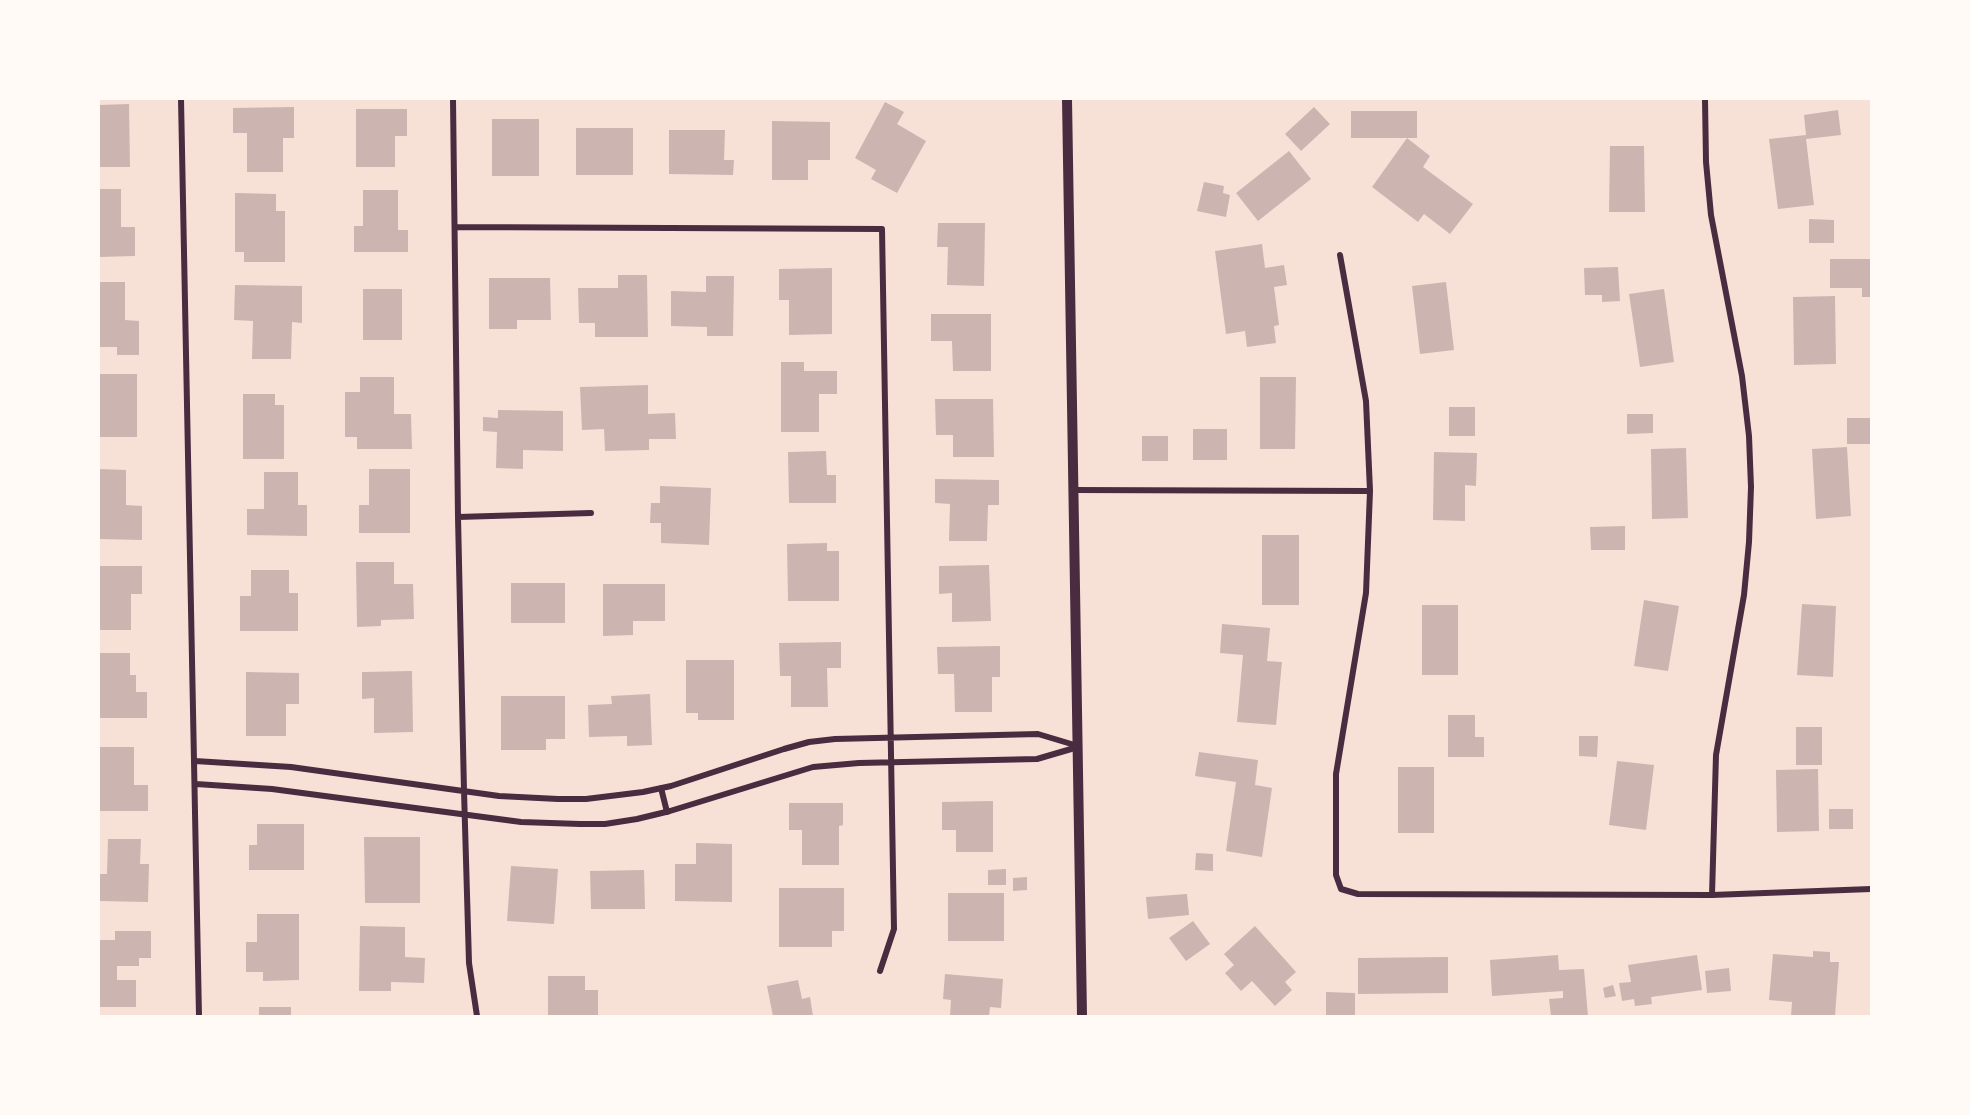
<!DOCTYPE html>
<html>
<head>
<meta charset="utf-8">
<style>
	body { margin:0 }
	#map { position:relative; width:1970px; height:1115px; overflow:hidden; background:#f7e1d7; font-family:"PT Sans Narrow",sans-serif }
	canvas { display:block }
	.frame { position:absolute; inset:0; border:100px solid #fffaf5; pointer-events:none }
</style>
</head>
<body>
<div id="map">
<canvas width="1970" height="1115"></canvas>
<div class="frame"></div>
</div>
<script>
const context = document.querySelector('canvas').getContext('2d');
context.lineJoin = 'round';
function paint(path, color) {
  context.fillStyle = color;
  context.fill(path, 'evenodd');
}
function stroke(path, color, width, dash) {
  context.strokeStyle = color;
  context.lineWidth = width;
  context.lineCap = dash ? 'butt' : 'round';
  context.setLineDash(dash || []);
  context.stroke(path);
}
paint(new Path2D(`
	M885,102L904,112L897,124L926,141L897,193L871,179L876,170L855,158Z
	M129,104L130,167H99V105Z
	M294,107V138H283V172H247V133H233V108Z
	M1314,107L1330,124L1301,151L1285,134Z
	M356,109H407V136H395V167H356Z
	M1838,110L1841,135L1806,139L1814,205L1778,209L1769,139L1806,135L1804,115Z
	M1351,111H1417V138H1351Z
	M492,119H539V176H492Z
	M772,121L830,122V160H808V180H772Z
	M576,128H633V175H576Z
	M669,130H725L724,160H734L733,175L669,174Z
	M1407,138L1430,156L1423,167L1473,204L1450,234L1424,214L1418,222L1372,187Z
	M1610,146H1644L1645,212H1609Z
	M1289,151L1311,179L1258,221L1236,193Z
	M1204,182L1224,186L1223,193L1230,195L1226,217L1197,211Z
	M99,189H121V227H135V256L99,257Z
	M363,190H398V230H408V252H354V226H363Z
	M235,193L276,194V211H285V262H244V252H235Z
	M1809,219L1834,220V243H1809Z
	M938,223H985L984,286L947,285L948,247H937Z
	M1262,244L1265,268L1284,265L1287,285L1274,287L1279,325L1274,326L1276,343L1247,347L1245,331L1226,334L1215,251Z
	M1830,259H1871V297H1862V288H1830Z
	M1618,267L1620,301L1602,302V295H1585L1584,268Z
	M832,268V334L789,335V300H779V269Z
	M618,275H647L648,337H595V323H579L578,288H618Z
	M706,276H734L733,336H707V327L671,326V291L706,292Z
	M489,278H550L551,320H517V329H489Z
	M99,282H125V320L139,321V355H117V347H99Z
	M1446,282L1454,350L1420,354L1412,286Z
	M235,285L302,286V323L292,322L291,359H252L253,321L234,320Z
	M363,289H402V340H363Z
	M1664,289L1674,362L1640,367L1629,294Z
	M1835,296L1836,364L1794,365L1793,297Z
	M931,314H991V371H953L952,341H931Z
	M781,362H804V371H837V394H819V432H781Z
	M99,374H137V437H99Z
	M360,377H394V414H411L412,449H357V437H345V392H360Z
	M1260,377H1296L1295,449H1260Z
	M648,385V414L675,413L676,439H649V450L605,451L604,429L582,430L580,387Z
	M243,394H275V405H284V459H243Z
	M935,399H993L994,457H953V435H936Z
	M1449,407H1475V436H1449Z
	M498,410L563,411V451L523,450V469L496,468L497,432L483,431V417L498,418Z
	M1627,414H1653V433L1627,434Z
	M1847,418H1871V444H1847Z
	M1193,429H1227V460H1193Z
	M1142,436H1168V461H1142Z
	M1847,447L1851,516L1816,519L1812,449Z
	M1686,448L1688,518L1652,519L1651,449Z
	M826,451L827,475H836V503H789L788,452Z
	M1434,452L1477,453L1476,486L1465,485V521L1433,520Z
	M99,469L126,470V505L142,506V540L99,539Z
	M369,469H410V533H359V505H369Z
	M264,472H298V505H307V536L247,535V509H264Z
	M935,479L999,480V505H988L987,541H949L950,504L935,503Z
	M660,486L711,488L709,545L661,543V523H650L651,503H660Z
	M1625,526V550H1591L1590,527Z
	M1262,535H1299V605H1262Z
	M827,543V551H839V601H788L787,544Z
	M356,562H394V584H413L414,619L381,620V626L357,627Z
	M989,565L991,621L952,622V593L939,594V566Z
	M99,566H142V594H131V630H99Z
	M251,570H289V593H298V631H240V596H251Z
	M511,583H565V623H511Z
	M603,584H665V621H633V635L603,636Z
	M1644,600L1679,606L1668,671L1634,666Z
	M1802,604L1836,606L1833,677L1797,675Z
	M1422,605H1458V675H1422Z
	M1222,624L1270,628L1267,661L1282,662L1276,725L1237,722L1243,655L1220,653Z
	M841,642V668H827L828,707H791V676H780L779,643Z
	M1000,646V677H992V712H955L954,674H938L937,647Z
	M99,653H130V675H136V692H147V718H99Z
	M686,660H734V720H698V713H686Z
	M412,671L413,732L374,733V698L362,699V672Z
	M246,672L299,673V704H286V736H246Z
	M650,694L652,745L627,746V736L589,737L588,705L612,704L611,696Z
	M501,696H565V739H546V750H501Z
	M1448,715H1475V737H1484V757H1448Z
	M1796,727H1822V765H1796Z
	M1579,736H1598L1597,757L1579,756Z
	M99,747H134V785H148V811H99Z
	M1199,752L1258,760L1255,785L1272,788L1262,857L1226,851L1236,782L1195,776Z
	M1617,761L1654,765L1646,830L1609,825Z
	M1398,767H1434V833H1398Z
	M1818,769L1819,831L1777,832L1776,770Z
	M993,801V852H956V830H942V802Z
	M789,803H843V825L839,826V865H802V830H789Z
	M1829,809H1853V829H1829Z
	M257,824H304V870H249V845H257Z
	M364,837H420V903H365Z
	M108,839H141L140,864H149L148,902L99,901V874H107Z
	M696,843L732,844V902L675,901V864H696Z
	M1196,853L1213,854V871L1195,870Z
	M511,866L558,869L554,924L507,921Z
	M1006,869V885H988V870Z
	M644,870L645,909H591L590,871Z
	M1027,877V890L1013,891V878Z
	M779,888H844V931H832V947H779Z
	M948,893H1004V941H948Z
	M1187,894L1189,915L1148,919L1146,897Z
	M257,914H299V980L263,981V972H246V942H257Z
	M1193,921L1210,944L1186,961L1169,938Z
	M360,926L405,927V957L425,958L424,983L391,982V991H359Z
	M1255,926L1296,972L1285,982L1292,990L1275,1006L1252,981L1241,991L1225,973L1234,965L1224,954Z
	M115,931H151V958H139V966H117V980H136V1007H99V940H115Z
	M1813,951L1830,952V962H1839L1835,1016H1791L1792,1002L1769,1000L1773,954L1813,957Z
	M1558,955L1559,970L1584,969L1588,1016H1551L1549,999L1563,998V991L1492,996L1490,960Z
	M1697,955L1702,990L1651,997L1652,1004L1635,1006L1634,999L1622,1001L1619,983L1631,982L1628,965Z
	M1448,957V993L1358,994V958Z
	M1729,968L1731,991L1707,993L1705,971Z
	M945,974L1003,979L1001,1008L990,1007L989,1016H950L951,1000L943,999Z
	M548,976H585V990H598V1016H548Z
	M798,980L802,999L810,997L813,1016H773L767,986Z
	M1613,985L1616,996L1605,998L1603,988Z
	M1326,992L1355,993V1016H1326Z
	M259,1007H291V1016H259Z`), '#ccb4b1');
stroke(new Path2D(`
	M181,99L199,1016
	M453,99L458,517L464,791L469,963L477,1016
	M1705,99L1706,162L1711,215L1742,376L1749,436L1751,487L1749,542L1744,595L1716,755L1712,895
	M456,227L882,229L894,929L880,971
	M1340,255L1366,401L1370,491L1366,593L1336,774V875L1341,889L1358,894L1712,895L1871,889
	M1073,490L1370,491
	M458,517L591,513
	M195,761L291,767L499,796L558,799H586L643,792L671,786L784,749L809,742L835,739L1038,734L1078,746
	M196,784L272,789L521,822L580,824H605L637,819L670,811L813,767L859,763L1037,759L1078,747
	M661,788L667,812`), '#4a2c40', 6);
stroke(new Path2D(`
	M1067,99L1082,1016`), '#4a2c40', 10);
</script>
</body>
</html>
